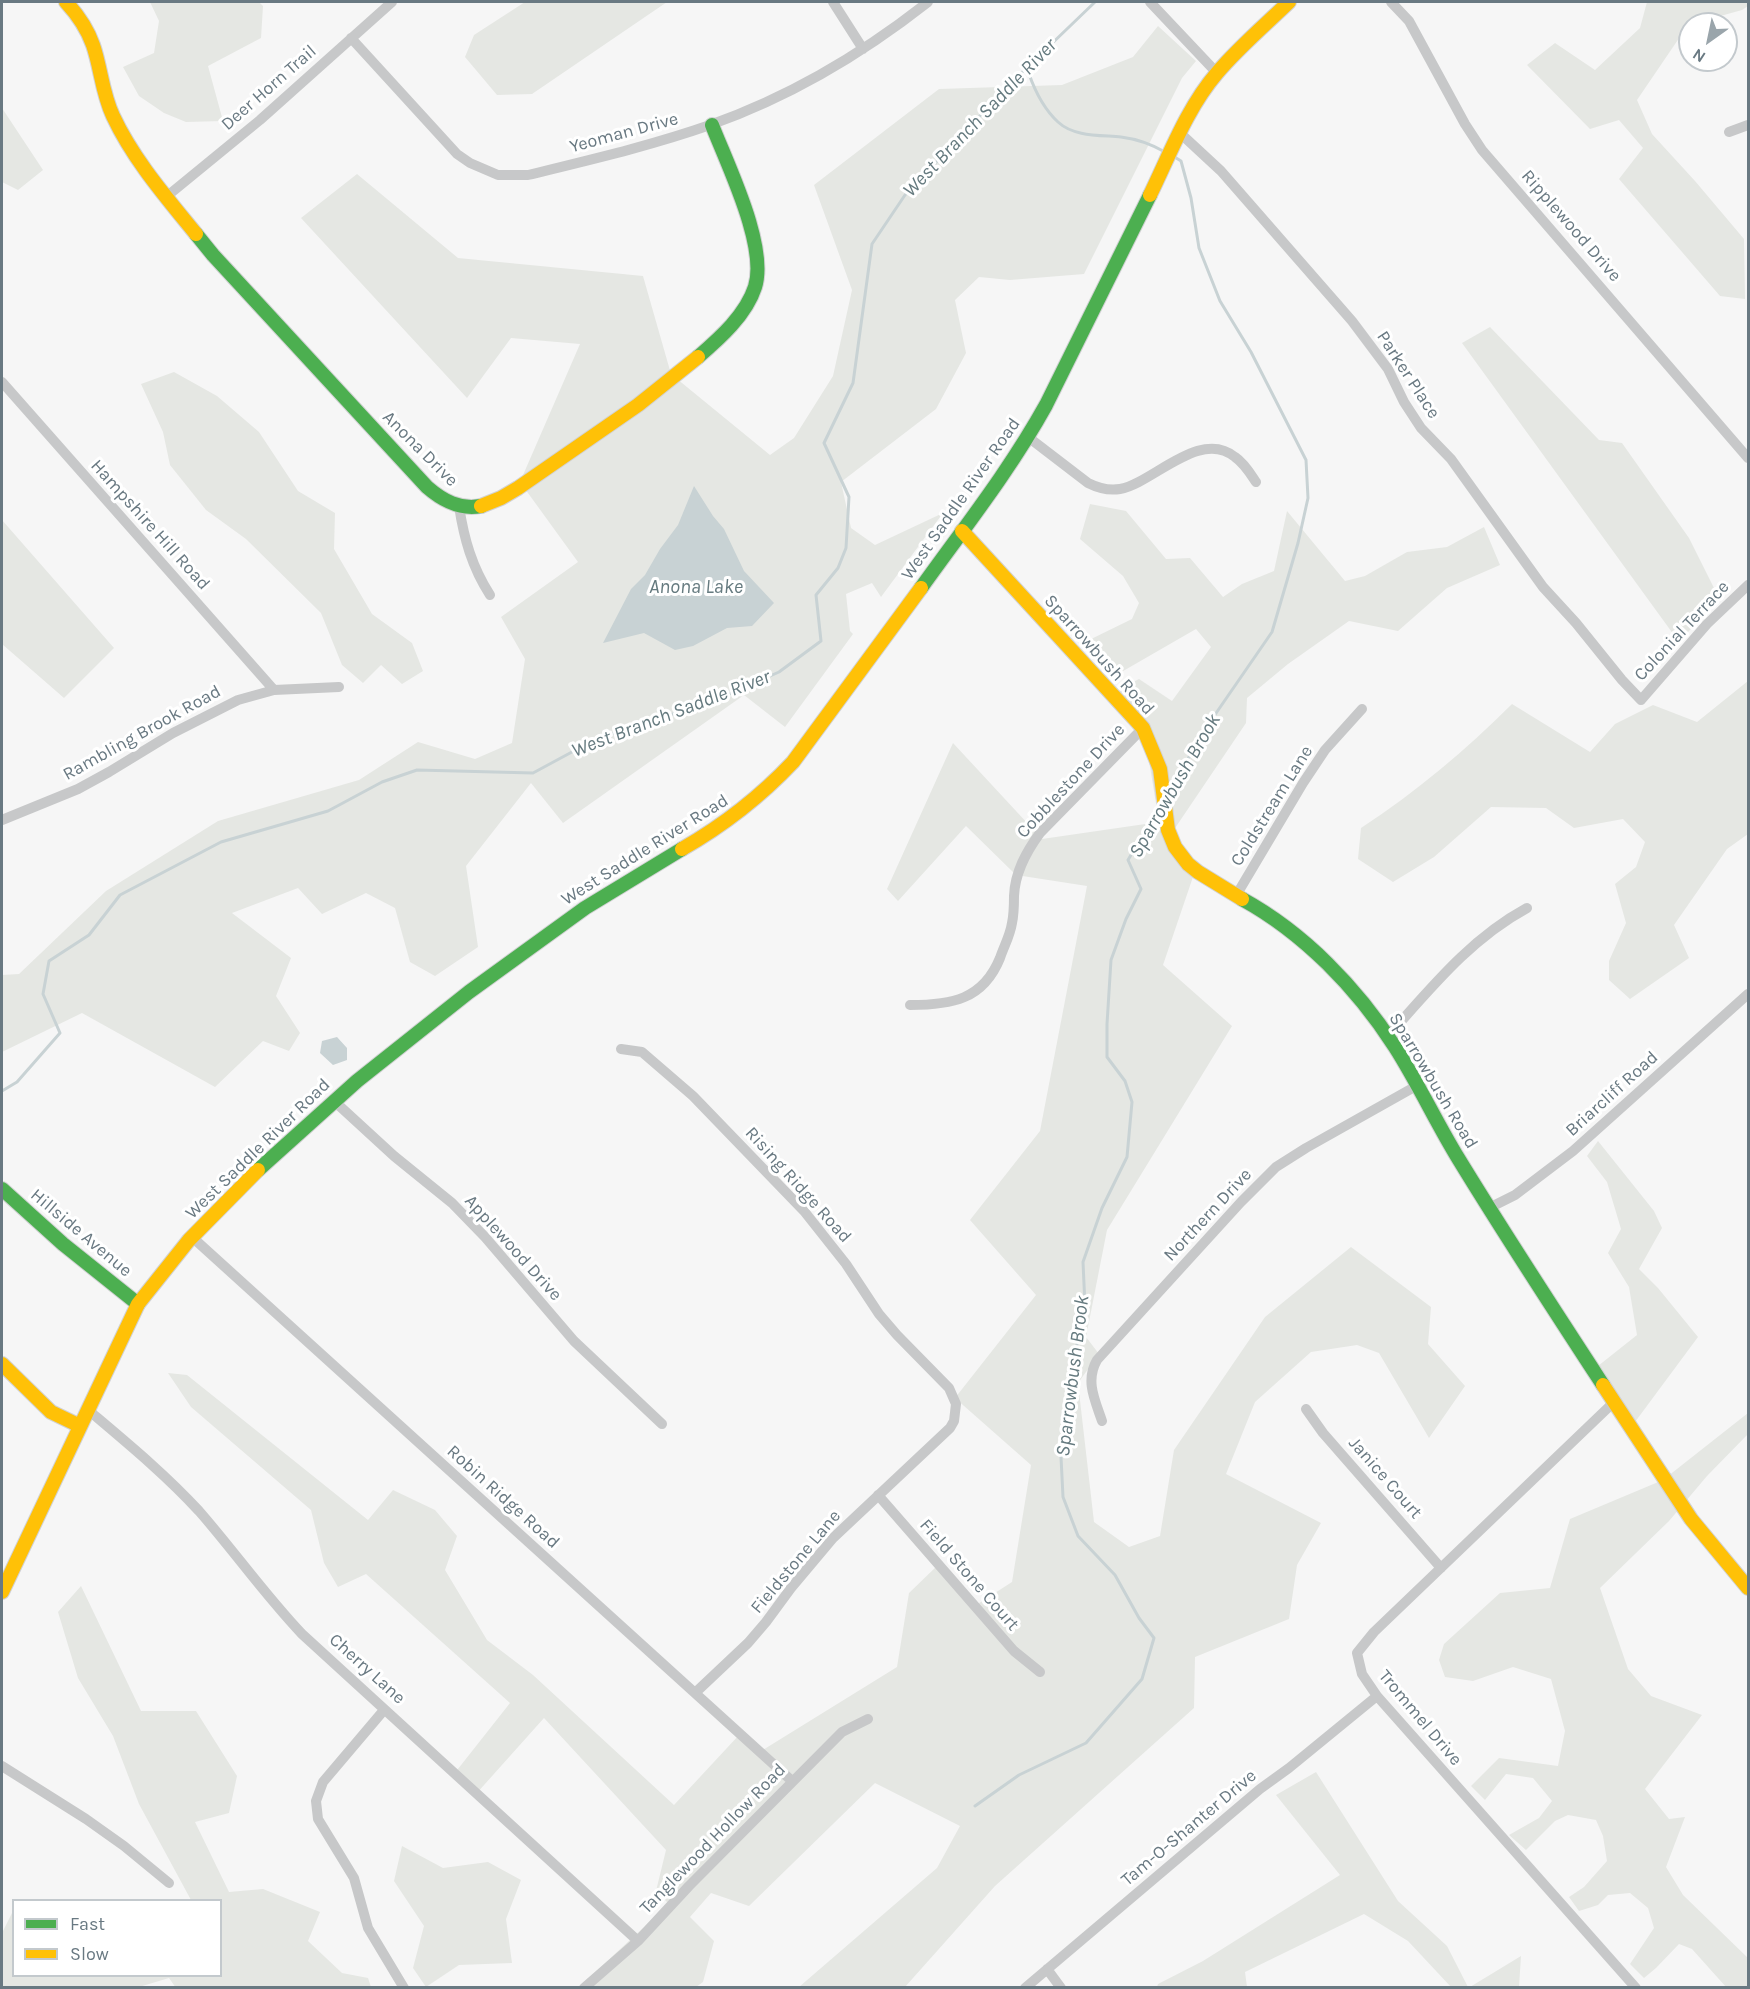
<!DOCTYPE html>
<html>
<head>
<meta charset="utf-8">
<style>
	body { margin:0 }
	#map { position:relative; width:1750px; height:1989px; overflow:hidden; background:#f6f6f6; font-family:Karla,sans-serif }
	canvas { display:block }
	.frame { position:absolute; inset:0; border:3px solid #697982; pointer-events:none }
	.legend { position:absolute; left:12px; top:1899px; width:210px; height:78px; box-sizing:border-box; background:#fff; border:2px solid #c3c9cd; margin:0; padding:8px 10px; list-style:none; font-size:18px; color:#697982 }
	.legend li { display:flex; align-items:center; gap:12px; height:30px }
	.legend b { width:30px; border:2px solid #c3c9cd }
	.north { position:absolute; left:1678px; top:12px; width:60px; height:60px; box-sizing:border-box; background:#fff; border:2px solid #c3c9cd; border-radius:50%; rotate:213deg; font-size:16px; font-weight:700; line-height:24px; text-align:center; color:#697982 }
	.north::after { content:''; display:block; margin:auto; width:21px; height:27px; background:#9aa5ab; clip-path:polygon(50% 0,100% 100%,50% 72%,0 100%) }
</style>
</head>
<body>
<div id="map">
<canvas width="1750" height="1989"></canvas>
<div class="frame"></div>
<ul class="legend">
<li><b style="height:8px;background:#4caf50"></b>Fast</li>
<li><b style="height:8px;background:#ffc107"></b>Slow</li>
</ul>
<div class="north">N</div>
</div>
<script>
const context = document.querySelector('canvas').getContext('2d');
context.lineJoin = 'round';
function paint(path, color) {
  context.fillStyle = color;
  context.fill(path, 'evenodd');
}
function stroke(path, color, width, dash) {
  context.strokeStyle = color;
  context.lineWidth = width;
  context.lineCap = dash ? 'butt' : 'round';
  context.setLineDash(dash || []);
  context.stroke(path);
}
function drawText(font, color, halo, rows, align = 'center') {
  context.font = font + ' Karla,sans-serif';
  context.lineWidth = 6;
  context.setLineDash([]);
  context.textBaseline = 'middle';
  context.strokeStyle = halo;
  context.fillStyle = color;
  for (const [text, x, y, turn = 0] of rows) {
    context.save();
    context.translate(x, y);
    context.rotate((+turn || 0) * Math.PI / 180);
    context.textAlign = isNaN(turn) ? turn : align;
    if (halo) context.strokeText(text, 0, 0);
    context.fillText(text, 0, 0);
    context.restore();
  }
}
paint(new Path2D(`
	M150,2H259L263,6L261,38L208,66L223,121L186,122L164,113L139,96L123,67L154,53L159,21Z
	M525,2H667L532,94L497,95L465,57L474,35Z
	M1647,2H1748V6L1742,10L1688,25L1637,100L1652,134L1695,181L1744,239L1745,299L1720,296L1619,179L1643,148L1619,120L1590,129L1527,65L1555,43L1595,70L1640,28Z
	M1158,26L1196,61L1182,78L1084,274L1010,280L979,277L955,300L966,353L936,409L841,482L851,528L875,545L943,513L881,597L872,583L846,594L850,631L853,634L785,727L744,695L563,823L531,783L466,866L478,947L435,976L410,962L395,908L366,893L322,914L298,888L232,913L291,958L276,996L300,1033L289,1051L263,1041L215,1087L82,1013L2,1052V975L19,974L106,891L218,821L359,780L418,742L475,759L512,743L525,659L501,617L578,562L520,482L580,344L511,338L467,398L301,218L357,174L458,258L643,276L671,374L770,455L794,438L833,376L852,290L814,185L939,89L1062,85L1133,57Z
	M2,108L43,170L18,190L2,182Z
	M1490,327L1599,440L1622,443L1689,538L1719,598L1679,642L1462,343Z
	M174,372L217,396L259,432L298,491L335,513L334,549L372,614L412,643L423,671L402,684L381,665L363,683L342,665L321,613L246,539L206,510L170,465L163,432L141,384Z
	M1090,504L1126,511L1166,559L1190,558L1223,597L1242,584L1274,571L1287,511L1345,581L1365,576L1407,552L1447,547L1484,527L1500,565L1447,588L1398,631L1349,621L1288,664L1247,698L1246,723L1167,840L1195,871L1163,965L1232,1026L1107,1230L1086,1337L1099,1354L1078,1383L1094,1522L1129,1547L1160,1536L1174,1450L1265,1317L1351,1247L1431,1307L1428,1344L1465,1386L1429,1438L1379,1353L1357,1345L1311,1352L1255,1402L1226,1474L1321,1523L1297,1565L1289,1619L1195,1657L1194,1708L995,1886L905,1987H799L937,1868L960,1826L875,1783L749,1906L711,1893L690,1917L714,1941L703,1982L696,1987H579L669,1904L656,1891L666,1850L544,1718L476,1794L454,1774L510,1703L366,1574L338,1587L324,1563L311,1510L191,1407L168,1373L187,1375L368,1520L393,1490L435,1510L457,1536L445,1570L487,1640L533,1675L674,1805L739,1735L758,1753L897,1667L909,1593L938,1565L973,1607L1012,1582L1031,1465L955,1398L1036,1295L970,1220L1040,1131L1087,886L1016,875L966,826L898,901L887,889L953,743L1042,839L1159,822L1143,724L1112,693L1139,679L1172,701L1211,647L1196,629L1111,678L1085,642L1132,619L1139,603L1123,576L1080,539Z
	M2,520L114,648L64,698L2,644Z
	M1748,681V834L1727,849L1674,925L1689,958L1630,999L1609,980V961L1626,923L1615,884L1636,867L1645,842L1623,819L1574,828L1546,808L1491,807L1434,857L1393,882L1358,859L1361,828C1416,792 1466,750 1512,704L1590,752L1615,724L1653,705L1697,722Z
	M1598,1141L1654,1211L1662,1228L1639,1269L1658,1288L1698,1337L1635,1422L1598,1366L1637,1335L1629,1287L1608,1253L1621,1229L1607,1182L1587,1156Z
	M1748,1413V1434L1707,1476L1669,1521L1600,1588L1628,1669L1651,1696L1702,1715L1645,1789L1669,1819L1685,1817L1666,1867L1683,1895L1748,1958V1987H1726L1692,1949L1679,1944L1656,1968L1644,1978L1630,1964L1654,1928L1648,1908L1630,1893L1608,1895L1598,1905L1579,1911L1569,1897L1584,1887L1607,1861L1603,1836L1596,1820L1568,1815L1555,1821L1526,1850L1509,1835L1539,1818L1552,1801L1533,1778L1506,1774L1485,1800L1471,1786L1499,1758L1558,1766L1565,1731L1551,1679L1513,1667L1473,1681L1445,1677L1439,1660L1444,1644L1500,1593L1550,1588L1570,1519L1663,1480Z
	M81,1586L141,1711H196L237,1776L229,1813L195,1822L229,1892L263,1889L320,1912L308,1941L342,1973L368,1978L371,1987L176,1988L169,1978L139,1987H2V1933L13,1911L14,1976H220V1900H191L139,1804L113,1736L78,1678L58,1612Z
	M1316,1772L1398,1901L1447,1946L1468,1987H1451L1408,1941L1364,1914L1245,1972L1247,1987H1157L1158,1984L1203,1961L1340,1875L1276,1795Z
	M402,1846L443,1868L488,1862L521,1880L506,1919L512,1963L459,1965L426,1987L413,1968L424,1926L394,1881Z
	M1521,1956L1519,1987H1470Z`), '#e5e7e3');
paint(new Path2D(`
	M694,486L713,516L724,529L744,571L774,603L752,626L727,628L693,646L675,650L644,633L603,643L631,589L645,575L660,549L678,525Z
	M337,1037L347,1048V1060L333,1065L320,1053L322,1041Z`), '#c8d2d4');
stroke(new Path2D(`
	M1035,60L1029,74C1035,91 1045,110 1058,122C1074,137 1101,135 1121,137C1137,139 1151,144 1165,152
	M1169,790L1212,719L1272,632L1298,543L1308,498L1306,460L1251,352L1220,301L1199,248L1191,198L1181,161L1173,156
	M2,1091L17,1082L60,1033L43,994L49,961L89,935L120,895L221,842L328,811L382,782L417,770L533,773L596,739L716,700L779,672L821,641L816,595L838,568L846,548L849,497L824,443L853,383L872,244L905,195L1016,78L1095,2
	M975,1806L1019,1775L1086,1743L1142,1679L1154,1638L1139,1618L1115,1575L1078,1536L1063,1497L1061,1457L1071,1373L1085,1306L1083,1262L1102,1208L1127,1157L1132,1102L1125,1081L1107,1057V1024L1111,960L1126,919L1141,889L1128,860L1160,806`), '#c8d2d4', 3);
const fast = new Path2D(`
	M196,234L213,255L427,487C443,501 460,510 481,506
	M698,357C720,338 746,315 755,287C768,246 727,164 712,125
	M921,588C964,528 1010,470 1046,405L1150,195
	M1242,899C1304,933 1357,988 1395,1047C1418,1083 1436,1122 1458,1158C1505,1235 1554,1310 1603,1385
	M258,1170L357,1081L469,992L585,908L682,849
	M2,1189L63,1244L138,1304`);
const slow = new Path2D(`
	M66,2C78,15 87,28 93,45C101,68 102,93 113,116C133,159 166,197 196,234
	M1150,195C1170,154 1187,108 1217,73C1238,48 1265,25 1289,2
	M481,506L501,498L518,488L638,405L698,357
	M962,531L1143,728L1160,769L1168,830L1175,847L1188,864L1198,872L1242,899
	M682,849C724,825 760,797 793,762L921,588
	M2,1364L51,1412L80,1426
	M1603,1385L1691,1519L1748,1588
	M2,1592L138,1304L189,1240L258,1170`);
stroke(fast, '#d1d2d3', 16);
stroke(slow, '#d1d2d3', 16);
stroke(new Path2D(`
	M833,2L863,49
	M1150,2L1217,73
	M1391,2L1409,21L1465,124L1482,150L1748,458
	M351,38L457,154L470,163L498,175H528C589,160 650,146 710,125C789,97 862,54 928,2
	M1729,132L1748,125
	M1180,133L1221,171L1352,321L1388,369L1404,402L1421,428L1451,459L1543,587L1576,623L1622,680L1641,700L1707,624L1748,585
	M166,197L260,120L392,2
	M2,382L274,690
	M1028,437L1088,483C1098,488 1108,491 1120,489C1153,483 1200,428 1235,457C1244,463 1250,473 1256,482
	M459,506C464,539 472,567 490,595
	M2,820L78,789L109,772L173,733L238,700L274,690L339,687
	M1237,894L1303,783L1325,750L1362,709
	M910,1005C951,1005 983,1000 1000,958C1004,946 1010,936 1012,923C1014,914 1014,905 1014,896C1015,872 1026,852 1040,833L1143,728
	M1388,1036C1431,988 1470,939 1527,908
	M621,1049L642,1052L693,1096L804,1211L846,1264L879,1314L897,1335L949,1388L956,1404L954,1421L950,1428L833,1538L791,1588L766,1622L748,1643L695,1693
	M333,1100L394,1156L452,1203L485,1237L574,1341L662,1424
	M1489,1208L1515,1195L1573,1151L1748,994
	M192,1237L792,1781
	M1614,1402L1374,1632L1357,1653L1362,1674L1377,1696L1636,1988
	M87,1409C126,1442 165,1474 199,1511C234,1551 265,1595 302,1634L638,1941
	M1306,1409L1323,1433L1441,1568
	M1102,1421C1095,1400 1085,1381 1097,1360L1241,1202L1276,1167L1306,1148L1418,1085
	M878,1495L1014,1651L1040,1672
	M384,1710L323,1782L316,1801L318,1819L354,1878L368,1928L404,1988
	M2,1766L86,1819L124,1846L169,1883
	M1047,1969L1061,1988
	M584,1988L638,1941L689,1886L842,1732L868,1719
	M1025,1988L1260,1789L1289,1768L1377,1696`), '#c7c8c9', 10);
stroke(fast, '#4caf50', 14);
stroke(slow, '#ffc107', 14);
drawText('18px', '#697982', '#fff', [
	["Deer Horn Trail",269,88,-41],
	["Yeoman Drive",624,133,-15],
	["Ripplewood Drive",1571,226,49],
	["Parker Place",1408,375,57],
	["Anona Drive",420,449,45],
	["West Saddle River Road",961,499,-55],
	["Hampshire Hill Road",150,525,48],
	["Colonial Terrace",1682,631,-47],
	["Sparrowbush Road",1099,655,48],
	["Rambling Brook Road",142,733,-29],
	["Cobblestone Drive",1071,781,-47],
	["Coldstream Lane",1272,806,-58],
	["West Saddle River Road",645,850,-32],
	["Sparrowbush Road",1433,1081,59],
	["Briarcliff Road",1612,1094,-42],
	["West Saddle River Road",258,1149,-44],
	["Rising Ridge Road",798,1185,48],
	["Northern Drive",1208,1215,-47],
	["Hillside Avenue",81,1233,40],
	["Applewood Drive",513,1248,48],
	["Janice Court",1385,1478,49],
	["Robin Ridge Road",503,1497,42],
	["Fieldstone Lane",796,1562,-50],
	["Field Stone Court",969,1575,49],
	["Cherry Lane",367,1669,42],
	["Trommel Drive",1420,1718,50],
	["Tam-O-Shanter Drive",1189,1828,-40],
	["Tanglewood Hollow Road",713,1839,-46]
]);
drawText('italic 20px', '#657a7f', '#fff', [
	["West Branch Saddle River",980,118,-46],
	["Anona Lake",696,587],
	["West Branch Saddle River",671,714,-21],
	["Sparrowbush Brook",1175,786,-60],
	["Sparrowbush Brook",1073,1376,-83]
]);
</script>
</body>
</html>
